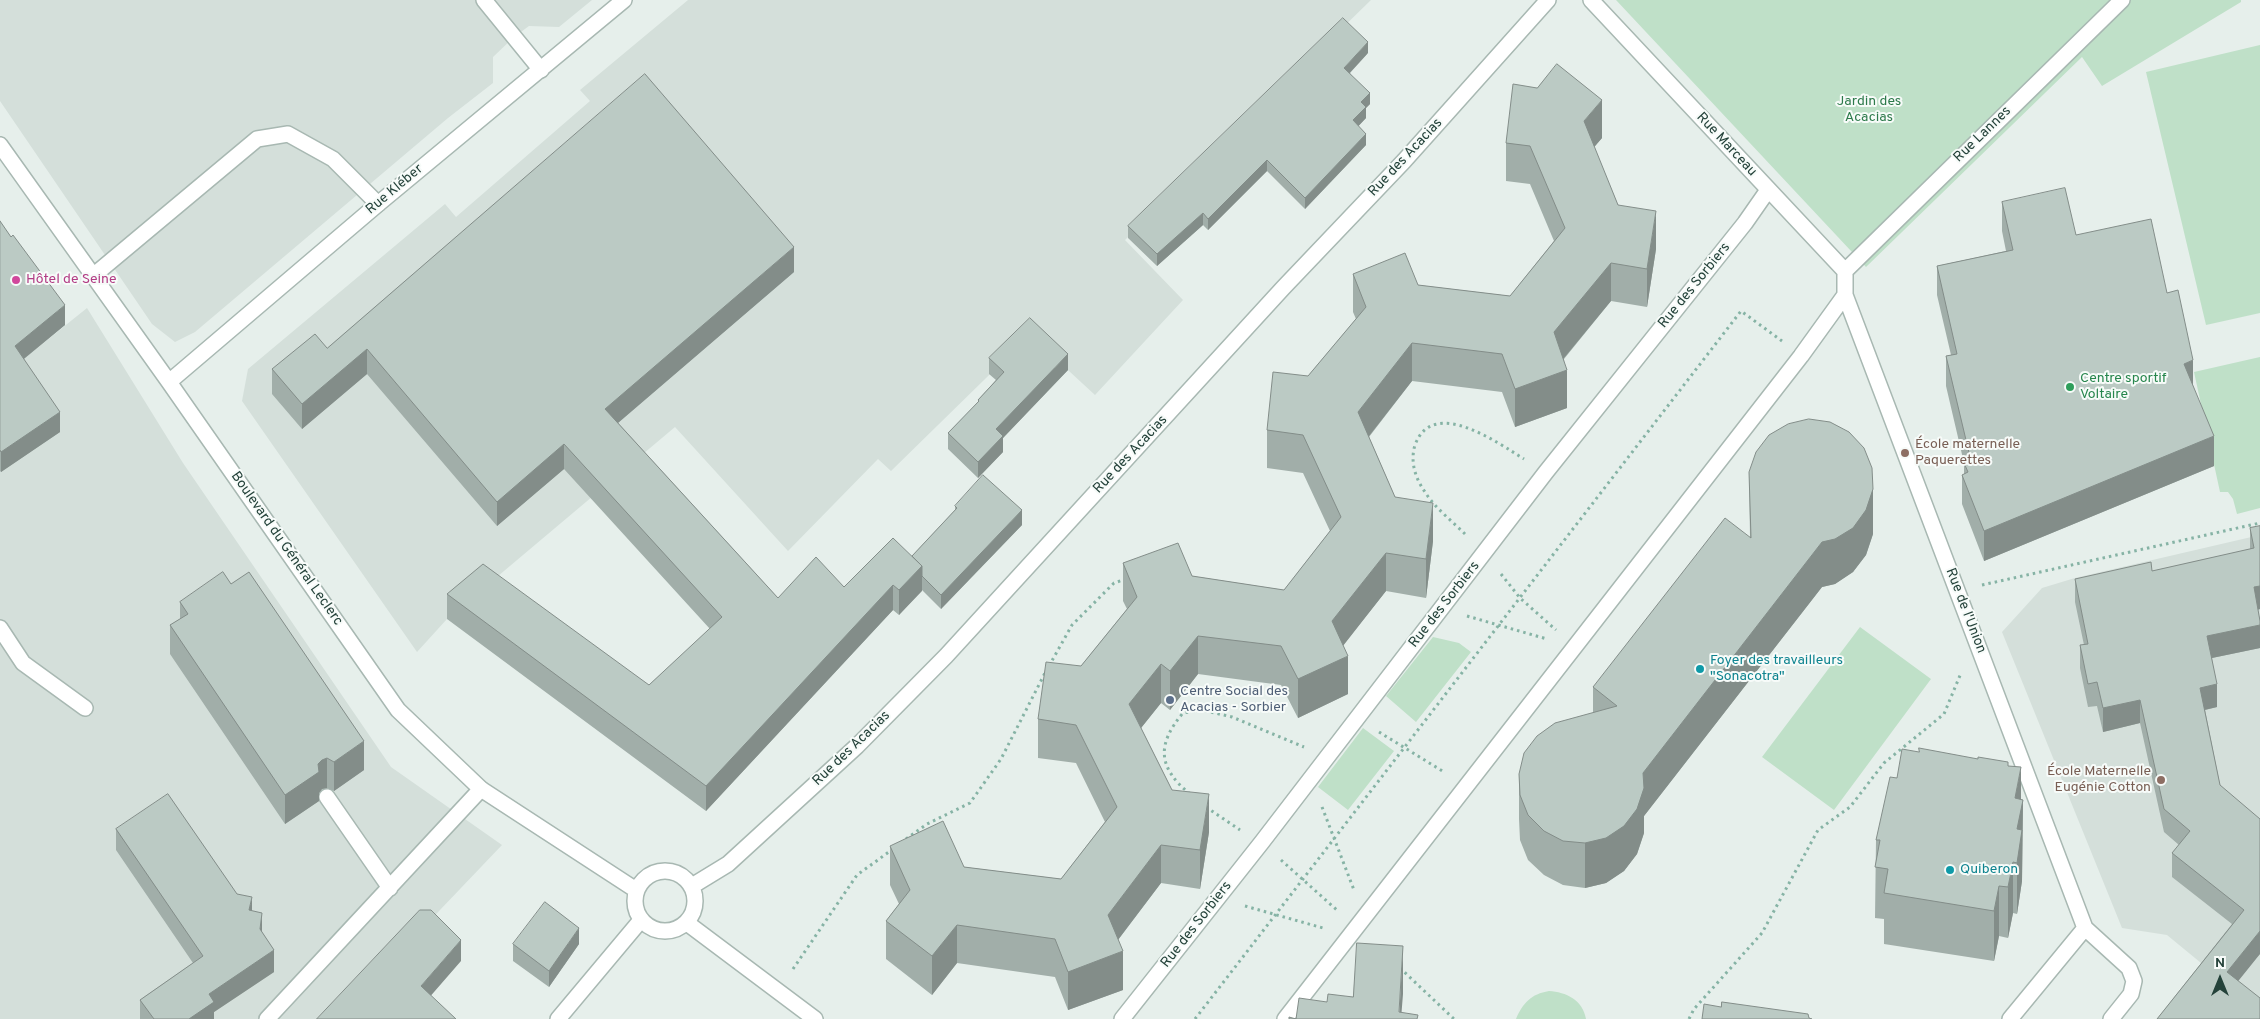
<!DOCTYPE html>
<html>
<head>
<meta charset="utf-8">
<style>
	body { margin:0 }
	#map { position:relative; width:2260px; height:1019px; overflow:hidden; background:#e6efeb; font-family:Overpass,sans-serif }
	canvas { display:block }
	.north { position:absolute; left:2195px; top:954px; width:50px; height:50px; -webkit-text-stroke:4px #f7fbf9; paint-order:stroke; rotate:0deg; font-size:14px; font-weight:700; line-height:20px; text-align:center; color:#24423a }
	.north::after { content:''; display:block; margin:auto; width:18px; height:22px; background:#24423a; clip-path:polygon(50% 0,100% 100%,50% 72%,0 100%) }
</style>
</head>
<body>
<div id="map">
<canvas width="2260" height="1019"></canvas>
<div class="north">N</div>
</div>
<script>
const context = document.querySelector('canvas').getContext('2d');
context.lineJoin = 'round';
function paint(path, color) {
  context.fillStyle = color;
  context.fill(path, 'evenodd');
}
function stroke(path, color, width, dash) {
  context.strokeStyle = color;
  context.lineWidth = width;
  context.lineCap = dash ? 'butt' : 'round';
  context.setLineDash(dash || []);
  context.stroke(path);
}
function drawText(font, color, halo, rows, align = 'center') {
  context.font = font + ' Overpass,sans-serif';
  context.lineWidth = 4;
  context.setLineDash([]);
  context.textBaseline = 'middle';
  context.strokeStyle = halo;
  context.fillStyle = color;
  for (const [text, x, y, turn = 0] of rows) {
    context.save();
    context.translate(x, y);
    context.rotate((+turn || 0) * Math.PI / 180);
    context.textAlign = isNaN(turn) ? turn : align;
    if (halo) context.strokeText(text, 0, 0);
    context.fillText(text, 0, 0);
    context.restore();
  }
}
paint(new Path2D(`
	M0,0H592L559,27L529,26L514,37L493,57V83L448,118L195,332L175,342L152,324L0,101Z
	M688,0H1371L1125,240L1183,300L1095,395L1030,335L891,471L878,459L788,551L675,427L447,619L417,652L242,401L248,369L445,204L456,217L590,101L580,90Z
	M87,308L183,463L391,767L502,845L336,1019H0V378Z
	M2260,535V1019L2212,972L2167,935L2122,928L2002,632L2042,588L2075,578Z`), '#d4dfda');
paint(new Path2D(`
	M1616,0H2241V2L2102,86L2082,57L1866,267Z
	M2260,45V313L2206,325L2146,72Z
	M2260,357V508L2237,514L2233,499L2228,492H2220L2194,372Z
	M1860,627L1931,679L1834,810L1762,757Z
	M1433,637L1459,643L1471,652L1416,722L1386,696Z
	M1363,728L1394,751L1348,810L1318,787Z
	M1549,991C1566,992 1583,1000 1586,1019H1516C1523,1003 1531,994 1549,991Z`), '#bfe0c8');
const lane = new Path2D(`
	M484,0L541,70
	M93,276L257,139L288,134L333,159L378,204
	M0,628L23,663L85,708
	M327,797L390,888
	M267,1019L481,789`);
const street = new Path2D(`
	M1591,0L1845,271V295L2085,928L2129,968L2134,981L2131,994L2111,1019
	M0,145L169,382L398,710L481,789L636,890
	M1845,271L2122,0
	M169,382L378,204L624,0
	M635 901a30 30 0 1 1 60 0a30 30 0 1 1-60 0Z
	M692,886L728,864L857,746L946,656L1283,288L1404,161L1548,0
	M687,923L815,1019
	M558,1019L641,920
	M1122,1019L1262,842L1546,472L1745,223L1768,190
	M1285,1019L1801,356L1845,295
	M2010,1019L2085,928`);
stroke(lane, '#a8b8b2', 18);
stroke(street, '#a8b8b2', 18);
stroke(new Path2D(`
	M1465,534C1452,521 1435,508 1425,492C1415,478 1410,461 1415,445C1433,396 1498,443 1524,459
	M1501,574L1520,598L1556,630
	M1982,585L2260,523
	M1467,616L1547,639
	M1049,666L1072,625L1114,583L1126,579
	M1379,732L1444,772
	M1190,794C1157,767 1157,744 1183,713L1202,710L1232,717L1304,747
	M1206,807L1240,830
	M1322,807L1354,890
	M906,839L927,824L970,803L1001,759L1046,671
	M1281,860L1338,911
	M1245,906L1323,928
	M1400,968L1454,1019
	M793,969L857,875L893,849
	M1195,1019L1741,311L1782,341
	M1689,1019L1694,1009L1762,933L1818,830L1850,807L1884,763L1944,714L1961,673`), '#86b3a5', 3, [2.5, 4]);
stroke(lane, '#fff', 15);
stroke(street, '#fff', 15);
paint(new Path2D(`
	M1368,53L1350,73L1370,104L1366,108V118L1358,126L1366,145L1305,209L1267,171L1208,230L1203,225L1157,266L1128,238V226Z
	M1602,138L1594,147L1618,205L1656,249L1647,307L1611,301L1564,359L1567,408L1515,427L1502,392L1412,381L1369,437L1395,497L1433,541L1426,598L1386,591L1343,645L1348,694L1298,718L1281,685L1198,674L1170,710L1161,703L1141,728L1172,790L1209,832L1200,889L1161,883L1118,940L1123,990L1068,1010L1055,977L957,963L932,995L886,959V921L899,904L890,885V846L964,867L1061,879L1105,822L1076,763L1038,758V719L1127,609L1123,601V563L1192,576L1284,590L1330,531L1303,473L1267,468V430L1308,376L1356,319L1353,312V274L1418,285L1510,296L1554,241L1530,184L1506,181V143Z
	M2002,202L2076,235L2167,293L2193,386L2214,466L1984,561L1962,504V475L1964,474V463L1946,386V356L1951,355L1937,295V266L2006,251L2002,231Z
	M0,221L65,325L24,359L60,432L1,472L0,471Z
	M794,272L618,423L778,598L844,587L912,556L955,510V506L1022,525L941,609L922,590L899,615L893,610L706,811L447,619V594L649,685L710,629L564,469L497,526L367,374L302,429L272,394V369L327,348Z
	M989,358L1068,370L1003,438V452L978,478L948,449V433L978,403V400L996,380L989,374Z
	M1749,472L1873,534L1866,555L1853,572L1835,584L1822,587L1644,816V833L1637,854L1624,871L1606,883L1585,888L1563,885L1544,875L1528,860L1520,840L1519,819V774L1593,713V687L1750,537Z
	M2260,526V609L2258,610L2260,621V648L2212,658L2217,707L2205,710L2220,785L2260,954L2157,1019L2232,924L2172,877V853L2179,845L2164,832L2140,723L2103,732L2097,706L2088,707L2080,668V645H2084L2075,602V579L2152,571L2250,550V528Z
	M180,602L364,770L334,791L327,788L322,789L319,793V801L285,824L170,654V625L180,619Z
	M2008,766L2021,799L2023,800L2022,881L2017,914L2013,913L2008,938L1999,936L1994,961L1884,944V919L1875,918L1876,840L1897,778Z
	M116,829L237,894L252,911L262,932L274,972L214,1012V1019H140V1000L193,963L116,850Z
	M513,944H579L549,987L513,961Z`), '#a1aea9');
paint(new Path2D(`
	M1368,42V53L1344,79V68Z
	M1370,93V104L1366,108V118L1353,132V120L1361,102Z
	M1602,100V138L1584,159V121Z
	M1366,134V145L1305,209V198Z
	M1267,160V171L1208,230V219Z
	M1656,211V249L1647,307V269Z
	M1203,213V225L1157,266V254Z
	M794,247V272L605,434V409Z
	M1611,263V301L1554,370V332Z
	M65,305V325L15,366V346Z
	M1412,343V381L1358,450V412Z
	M367,349V374L302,429V404Z
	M1068,354V370L1003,438V452L978,478V462L996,429Z
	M2193,360V389L2184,364Z
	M1567,370V408L1515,427V389Z
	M60,412V432L1,472V452Z
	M2214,436V466L1984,561V531Z
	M564,444V469L497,526V502Z
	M1873,489V534L1866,555L1853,572L1835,584L1822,587L1644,816V833L1637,854L1624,871L1606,883L1585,888V843L1643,773L1822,542Z
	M1433,503V541L1426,598V559Z
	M1022,510V525L941,609V595Z
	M1386,553V591L1332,660V621Z
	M922,566V591L899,615V590Z
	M893,585V610L706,811V786Z
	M2260,586V609L2254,610V587Z
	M2260,625V648L2207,659V636Z
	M1198,636V674L1170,710V671Z
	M1348,656V694L1298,718V679Z
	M1161,664V703L1129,743V704Z
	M2217,684V707L2200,711V688Z
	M2140,700V723L2103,732V708Z
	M364,741V770L334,791V762Z
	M327,758V788L322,789L319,793V801L285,824V795L318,764L322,760Z
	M2021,767V808L2023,800L2022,881L2017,914V863L2015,798Z
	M1209,794V832L1200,889V850Z
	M1161,845V883L1108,953V915Z
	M2013,862V913L2008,938V887Z
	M1999,886V936L1994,961V911Z
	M252,897V919L249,910Z
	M262,913V934L260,929Z
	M957,925V963L932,995V956Z
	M579,928V944L549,987V971Z
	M2260,931V954L2227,995V972Z
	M461,940V961L421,1007V986Z
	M1403,946V994L1401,1019H1399Z
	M274,950V972L214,1012V1019H189L209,994Z
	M1123,951V990L1068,1010V972Z`), '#838d89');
const building = new Path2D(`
	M1343,18L1368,42L1344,68L1370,93L1361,102L1366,107L1353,120L1366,134L1305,198L1267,160L1208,219L1203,213L1157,254L1128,226Z
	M1557,64L1602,100L1584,121L1618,205L1656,211L1647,269L1611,263L1554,332L1567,370L1515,389L1502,354L1412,343L1358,412L1395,497L1433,503L1426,559L1386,553L1332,621L1348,656L1298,679L1281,646L1198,636L1170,671L1161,664L1129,704L1172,790L1209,794L1200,850L1161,845L1108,915L1123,951L1068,972L1055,939L957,925L932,956L886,921L910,890L890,846L943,821L964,867L1061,879L1117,807L1076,725L1038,719L1046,662L1081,666L1137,597L1123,563L1178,543L1192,576L1284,590L1341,517L1303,435L1267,430L1273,372L1308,376L1366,307L1353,274L1405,253L1418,285L1510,296L1565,228L1530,146L1506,143L1513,84L1537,88Z
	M645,74L794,247L605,409L778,598L816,557L844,587L893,538L922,566L899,590L893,585L706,786L447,594L483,564L649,685L722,617L564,444L497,502L367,349L302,404L272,369L315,334L327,348Z
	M2065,188L2076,235L2151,219L2167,293L2178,290L2193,360L2184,364L2214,436L1984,531L1962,475L1968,472L1964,463L1971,461L1946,356L1957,354L1937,266L2013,250L2002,202Z
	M0,221L11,237L13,235L65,305L15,346L60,412L1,452L0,450Z
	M1030,318L1068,354L996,429L1003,436L978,462L948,433L979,401L978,400L1004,372L989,358Z
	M1809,419L1830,422L1849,432L1864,448L1872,468L1873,489L1866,510L1853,528L1835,539L1822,542L1643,773L1644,788L1637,809L1624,826L1606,838L1585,843L1563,841L1544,831L1528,815L1520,795L1519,774L1524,753L1537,736L1555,723L1617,706L1593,687L1725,518L1751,538L1749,472L1756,452L1769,435L1788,424Z
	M983,475L1022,510L941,595L922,576V566L912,556L957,508L955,506Z
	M2260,526V586L2254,587L2260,621V625L2207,636L2217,684L2200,688L2220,785L2260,819V931L2227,972L2260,998V1019H2157L2244,910L2172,853L2190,831L2164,809L2140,700L2103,708L2097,682L2088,684L2080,645L2088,644L2075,579L2151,562L2152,571L2254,548L2250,528Z
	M223,572L231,584L249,572L364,741L334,762L327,758L322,760L318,764L319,772L285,795L170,625L188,614L180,602Z
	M1919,748L1978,759V757L2008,762V766L2021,767L2015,798L2023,800L2017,829L2022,830L2017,863L2013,862L2008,887L1999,886L1994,911L1884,893L1888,869L1875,867L1880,840H1876L1890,777L1897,778L1902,749L1919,752Z
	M168,794L237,894L252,897L249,910L262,913L260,929L274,950L209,994L214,1002L189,1019H154L140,1000L203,956L116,829Z
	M545,902L579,928L549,971L513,944Z
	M420,910H431L461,940L421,986L456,1019H317Z
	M1357,943L1403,946L1399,1012L1418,1015L1417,1019H1289V1017L1296,1019L1299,998L1327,1002L1328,994L1353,997Z
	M1722,1002L1808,1014L1809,1018L1812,1019H1702L1704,1004L1721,1007Z`);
paint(building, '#bbcac4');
stroke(building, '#838d89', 1);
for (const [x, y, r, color] of [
	[16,280,5,"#d1479c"],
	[2070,387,5,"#2e9e5b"],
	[1905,453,5,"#8d6e63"],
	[1700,669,5,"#0f9aa8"],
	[1170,700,5,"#5c6f8a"],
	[2161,780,5,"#8d6e63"],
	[1950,870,5,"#0f9aa8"]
]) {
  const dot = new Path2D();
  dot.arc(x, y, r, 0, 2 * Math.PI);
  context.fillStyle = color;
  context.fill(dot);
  stroke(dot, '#f7fbf9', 2);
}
drawText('14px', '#2d7a4b', '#f7fbf9', [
	["Jardin des",1869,102],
	["Acacias",1869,118]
]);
drawText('14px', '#24423a', '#f7fbf9', [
	["Rue Lannes",1983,135,-44],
	["Rue Marceau",1726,145,47],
	["Rue des Acacias",1406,158,-47],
	["Rue Kléber",395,190,-40],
	["Rue des Sorbiers",1695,286,-51],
	["Rue des Acacias",1131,455,-47],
	["Boulevard du Général Leclerc",286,549,55],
	["Rue des Sorbiers",1445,605,-52],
	["Rue de l'Union",1965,611,69],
	["Rue des Acacias",852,749,-44],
	["Rue des Sorbiers",1197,925,-52]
]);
drawText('14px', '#b23c85', '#f7fbf9', [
	["Hôtel de Seine",26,280]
], 'left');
drawText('14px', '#27864d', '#f7fbf9', [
	["Centre sportif",2080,379],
	["Voltaire",2080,395]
], 'left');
drawText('14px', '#785e54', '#f7fbf9', [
	["École maternelle",1915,445],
	["Paquerettes",1915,461],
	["École Maternelle",2151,772,"right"],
	["Eugénie Cotton",2151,788,"right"]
], 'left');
drawText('14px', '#0d838f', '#f7fbf9', [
	["Foyer des travailleurs",1710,661],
	["\"Sonacotra\"",1710,677],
	["Quiberon",1960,870]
], 'left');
drawText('14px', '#4e5e75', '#f7fbf9', [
	["Centre Social des",1180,692],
	["Acacias - Sorbier",1180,708]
], 'left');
</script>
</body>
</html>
